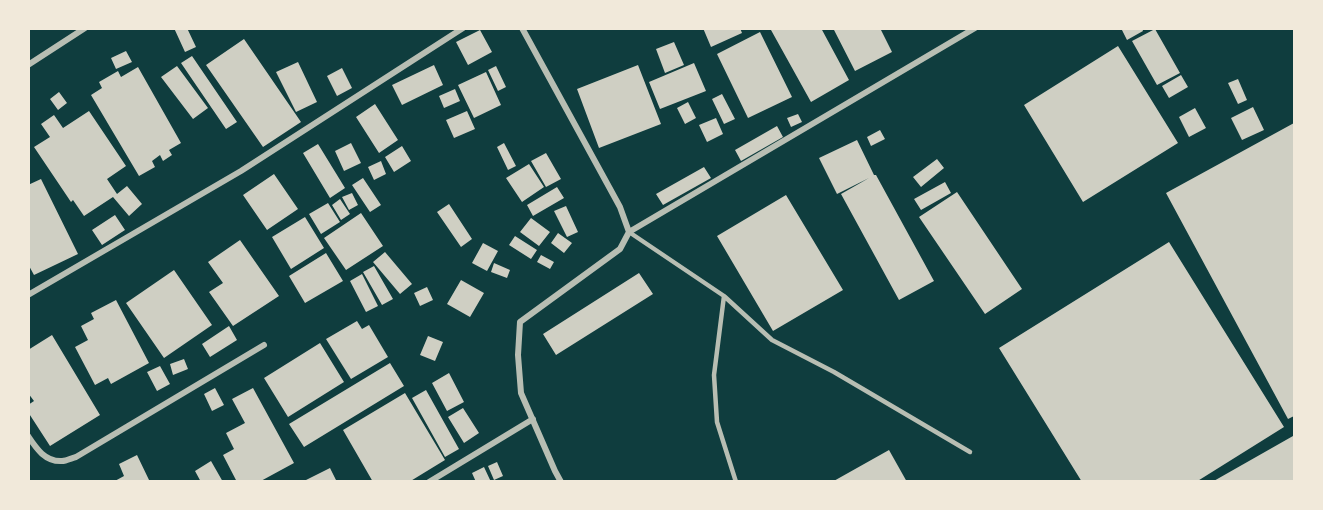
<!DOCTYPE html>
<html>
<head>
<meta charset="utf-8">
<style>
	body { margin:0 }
	#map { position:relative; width:1323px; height:510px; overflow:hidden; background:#0f3d3e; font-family:Signika,sans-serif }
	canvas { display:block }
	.frame { position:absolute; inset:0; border:30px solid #f1e9da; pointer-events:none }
</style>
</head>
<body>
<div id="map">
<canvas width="1323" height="510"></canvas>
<div class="frame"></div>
</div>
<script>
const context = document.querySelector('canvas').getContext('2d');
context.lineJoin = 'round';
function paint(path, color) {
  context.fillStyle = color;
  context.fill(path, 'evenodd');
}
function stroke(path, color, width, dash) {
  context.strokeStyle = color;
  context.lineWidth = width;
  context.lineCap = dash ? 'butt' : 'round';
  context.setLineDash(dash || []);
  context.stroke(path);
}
paint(new Path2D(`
	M174,28H187L196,47L185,52Z
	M703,28H740L742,33L711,47Z
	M773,28H821L849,80L811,102L771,30Z
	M833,28H880L892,52L855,71Z
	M1121,28H1142L1143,31L1127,40Z
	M1155,29L1180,73L1157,85L1132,41Z
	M480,30L492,52L468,65L456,42Z
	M760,32L792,97L748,118L717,54Z
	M244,39L301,122L263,147L206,65Z
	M674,42L684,65L665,73L656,49Z
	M1118,46L1178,143L1083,202L1024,105Z
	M126,51L132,62L116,69L111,58Z
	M192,56L237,122L226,129L181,63Z
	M298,62L317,102L296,112L276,72Z
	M694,63L706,91L660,109L649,82Z
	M434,65L443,85L402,105L392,85Z
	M638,65L661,124L599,148L577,89Z
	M177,66L208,108L193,119L161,77Z
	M496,66L506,87L498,91L488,70Z
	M138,67L181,143L169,150L172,155L163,161L160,155L152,161L155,167L139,176L91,95L102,88L99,82L118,71L121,77Z
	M342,68L352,88L337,96L327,76Z
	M486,72L501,105L474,118L458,85Z
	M1181,75L1188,87L1169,98L1162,86Z
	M1238,79L1247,100L1238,104L1228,83Z
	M455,89L460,101L444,108L439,96Z
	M59,92L67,103L58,110L50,99Z
	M722,94L735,119L724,124L712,99Z
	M688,102L696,118L685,124L677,108Z
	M375,104L398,140L379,153L356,117Z
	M1253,107L1264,130L1242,140L1231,118Z
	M1195,108L1206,128L1189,137L1179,117Z
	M89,111L126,166L107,179L117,194L127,186L142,204L129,216L113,197L84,216L73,200L71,202L34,147L50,137L41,124L54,115L63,128Z
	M467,111L475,129L454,138L446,120Z
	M798,114L802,122L791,127L787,118Z
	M716,118L723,134L707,142L699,125Z
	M1294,123V416L1288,419L1166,193Z
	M777,126L783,137L741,161L735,150Z
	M880,130L885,139L871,146L867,137Z
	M857,140L874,175H876L934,281L899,300L841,194L869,178L837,194L819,158Z
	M351,143L361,163L344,171L335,151Z
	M504,143L516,166L508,170L497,147Z
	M318,144L345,188L330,198L303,153Z
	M402,146L411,161L394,172L385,157Z
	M546,153L561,179L546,187L531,161Z
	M937,159L944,168L921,187L913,177Z
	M381,161L386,174L374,180L368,167Z
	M529,164L544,187L522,202L506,178Z
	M704,167L711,178L663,205L656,194Z
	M274,174L298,209L267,230L243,195Z
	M363,178L381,205L370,212L352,185Z
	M41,179L78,254L34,275L28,264V185Z
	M945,182L951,193L921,210L914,199Z
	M557,187L564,198L533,216L527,205Z
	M957,192L1022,289L985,314L919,217Z
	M352,193L358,205L349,210L342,197Z
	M786,195L843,290L773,331L717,236Z
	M340,199L350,214L341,220L332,205Z
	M328,203L340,222L321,234L309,214Z
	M449,204L472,239L461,247L437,212Z
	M566,206L578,232L567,237L554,211Z
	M361,213L383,246L346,270L324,238Z
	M115,215L125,230L102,245L92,230Z
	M305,217L324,248L291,269L272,237Z
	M531,218L550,232L539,246L520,232Z
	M558,233L572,243L564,253L551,243Z
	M515,236L537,250L531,259L509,245Z
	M240,240L279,296L233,326L209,292L223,283L208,262Z
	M1169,242L1284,427L1196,482H1082L999,348Z
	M483,243L498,251L487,271L472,263Z
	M385,252L412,284L400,294L373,262Z
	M326,253L343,281L305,303L289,276Z
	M541,255L554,262L550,269L537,262Z
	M494,263L510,270L507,278L491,272Z
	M374,266L393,299L382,305L363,272Z
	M174,270L212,325L164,358L126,303Z
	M639,273L653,294L556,355L543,334Z
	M362,274L378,306L366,312L350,281Z
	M461,280L484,293L470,317L447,304Z
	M427,287L433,300L420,306L414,293Z
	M116,300L149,363L111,384L108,378L95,385L75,347L88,340L81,326L94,319L91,313Z
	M357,321L362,329L369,325L388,357L351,379L326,339Z
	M229,326L237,340L210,357L202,344Z
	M52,335L100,415L50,446L28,412V405L34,401L28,393V350Z
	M428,336L443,342L435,361L420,355Z
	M320,343L344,382L288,417L264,378Z
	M184,359L188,369L173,375L170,364Z
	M390,363L404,386L304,447L289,424Z
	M160,366L170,384L157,391L147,372Z
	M449,373L464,402L447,411L432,383Z
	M215,388L224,405L212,411L204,394Z
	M253,388L294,463L259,482H237L223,455L234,449L226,433L245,423L232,399Z
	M426,390L459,449L445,457L412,398Z
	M405,393L445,460L409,482H373L343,430Z
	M463,408L479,433L464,443L448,417Z
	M1293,436L1294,438V482H1212Z
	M889,450L907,482H832Z
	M137,455L150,482H113L124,476L119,464Z
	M211,461L223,482H201L195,471Z
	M497,462L503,476L494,480L488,466Z
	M484,467L491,482H476L472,473Z
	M330,468L337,482H302Z`), '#cfcfc3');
stroke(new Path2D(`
	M629,232L724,296L772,340L834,372L970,452
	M724,296L714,375L717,422L736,482`), '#b8beb3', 4.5);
stroke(new Path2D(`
	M522,28L620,207L629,232
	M28,65L85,28
	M629,232L975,28
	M28,295L241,171L463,28
	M28,436C36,448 45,462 62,461C66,461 72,458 76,457L264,345
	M429,482L533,419
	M561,482L555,471L521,393L518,355L520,322L620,249L629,232`), '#b8beb3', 6);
</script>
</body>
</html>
